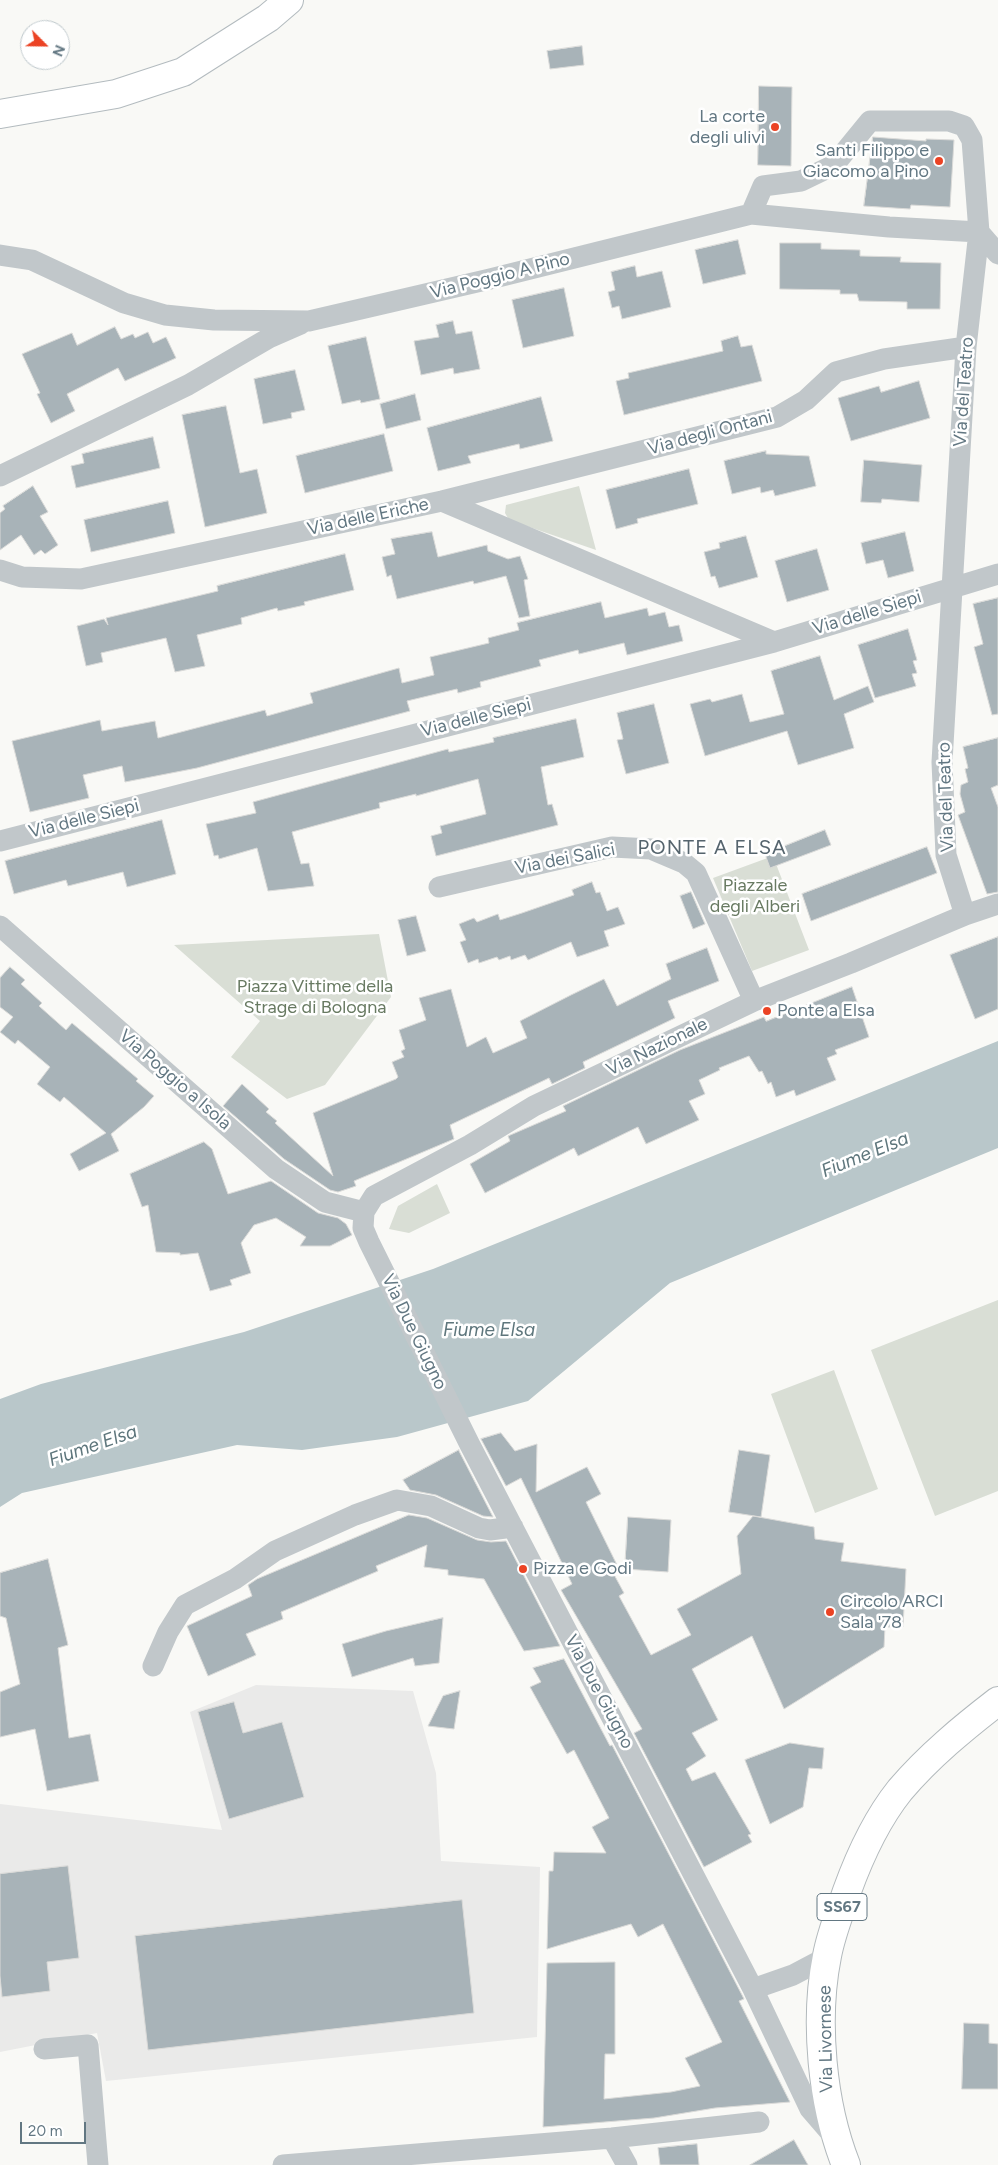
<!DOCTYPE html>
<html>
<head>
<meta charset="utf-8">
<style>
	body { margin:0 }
	#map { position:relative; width:998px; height:2165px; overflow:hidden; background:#f9f9f6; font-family:Figtree,sans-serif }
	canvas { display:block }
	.north { position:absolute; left:20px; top:20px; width:50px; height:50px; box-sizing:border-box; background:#fff; border:1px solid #c0c9cd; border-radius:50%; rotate:113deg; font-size:14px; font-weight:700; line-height:20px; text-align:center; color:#627782 }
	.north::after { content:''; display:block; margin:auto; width:18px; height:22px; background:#eb4324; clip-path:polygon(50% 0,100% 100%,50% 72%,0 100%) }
	.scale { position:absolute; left:20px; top:2122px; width:66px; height:22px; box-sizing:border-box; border:2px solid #627782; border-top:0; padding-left:6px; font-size:15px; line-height:18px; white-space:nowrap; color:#627782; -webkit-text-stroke:4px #fff; paint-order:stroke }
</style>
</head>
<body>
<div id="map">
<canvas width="998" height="2165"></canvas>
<div class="north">N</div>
<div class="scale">20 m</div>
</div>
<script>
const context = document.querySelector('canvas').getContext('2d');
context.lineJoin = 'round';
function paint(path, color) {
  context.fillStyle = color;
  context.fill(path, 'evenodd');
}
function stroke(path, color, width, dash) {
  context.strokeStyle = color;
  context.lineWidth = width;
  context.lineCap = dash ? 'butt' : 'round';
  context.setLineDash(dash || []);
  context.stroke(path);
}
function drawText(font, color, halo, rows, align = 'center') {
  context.font = font + ' Figtree,sans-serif';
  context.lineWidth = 5;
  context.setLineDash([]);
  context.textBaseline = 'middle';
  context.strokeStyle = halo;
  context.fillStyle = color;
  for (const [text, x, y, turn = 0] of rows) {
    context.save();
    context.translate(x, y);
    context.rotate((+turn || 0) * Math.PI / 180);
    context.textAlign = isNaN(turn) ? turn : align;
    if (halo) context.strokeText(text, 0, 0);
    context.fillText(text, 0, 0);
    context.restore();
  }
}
paint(new Path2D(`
	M256,1685L413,1691L436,1773L441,1861L540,1867L537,2037L106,2081L97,2033L0,2052V1804L222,1830L190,1712Z`), '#eaeae9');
paint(new Path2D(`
	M579,486L596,550L509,520L505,513L506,505Z
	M773,856L809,950L752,971L713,878Z
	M379,934L391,997L325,1085L287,1099L231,1057L260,1021L174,945Z
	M437,1184L450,1213L409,1233L389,1229L398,1206Z
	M998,1300V1491L935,1516L871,1350Z
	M834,1370L878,1489L815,1513L771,1394Z`), '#d9ded5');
paint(new Path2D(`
	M998,1041V1148L670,1283L528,1401L397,1437L302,1450L237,1445L22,1493L0,1507V1399L41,1384L244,1332L433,1269Z`), '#b9c7ca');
const building = new Path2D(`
	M582,46L584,65L550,69L547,51Z
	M759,86L792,87L791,166L758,165Z
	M873,137L926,141V139L954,140L950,207L911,205L910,209L864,206Z
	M738,240L746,274L703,284L695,250Z
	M780,243H821V249L860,250V256L901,257L900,262L941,263L940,309H907V302L859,301L857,294H840V290L780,289Z
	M635,266L637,277L662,271L671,307L622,319L619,306L612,308L608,292L615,290L611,272Z
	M564,288L574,336L523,348L512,300Z
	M453,321L456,334L472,331L480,369L454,374L453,368L421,375L414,341L439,337L436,325Z
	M115,327L121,339L133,334L135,338L148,332L153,343L166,337L176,358L125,381L118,368L67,394L75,411L51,423L37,394L40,393L22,354L72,333L77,345Z
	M738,336L741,347L752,345L762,381L624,415L616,381L629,378L628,373L723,351L721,341Z
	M366,337L380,399L361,403L360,400L342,404L328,346Z
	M295,370L305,410L291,413L292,418L263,424L254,379Z
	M919,381L930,418L851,441L838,398L879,386L881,392Z
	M415,394L421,420L386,429L380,404Z
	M541,397L553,441L520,449L519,444L468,456L471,463L438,471L427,428Z
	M226,406L240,473L257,469L267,513L205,527L182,415Z
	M384,434L393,471L305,493L296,456Z
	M153,437L160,468L76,488L71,466L84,463L82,454Z
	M766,451V454L809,456L816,486L775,496L773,490L761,493L760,487L732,494L724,461Z
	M864,460L922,465L919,502L882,499L881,503L861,502Z
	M689,469L698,504L637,519L638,523L616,529L606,490Z
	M33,486L48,512L40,516L58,545L45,554L41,550L34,555L21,535L0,550V513L5,509L3,506Z
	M168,501L175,533L91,552L84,520Z
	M432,532L438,557L487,545L488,551L508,559L520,556L528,579L524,580L530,616L519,618L506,576L474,584L473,581L397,599L391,575L387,577L382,557L395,554L391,539Z
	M905,532L914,571L888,578L883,560L866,564L861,543Z
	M746,536L758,577L719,588L715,576L711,577L704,552L720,548L719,543Z
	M817,549L829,590L787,602L775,561Z
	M345,554L354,590L304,602L305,605L278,611L277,608L241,618L242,624L197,635L205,666L175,672L166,638L101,653L103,662L86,666L77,626L104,619L108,625L106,618L218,591L217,586Z
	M998,598V714L992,715L974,647L983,644L973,604Z
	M601,602L605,618L647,608L649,616L665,612L669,627L679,625L683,641L627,655L624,643L579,654L578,650L539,660L541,666L480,682L481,687L458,693L457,689L407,701L410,711L197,768L125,782L122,766L83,775L89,798L30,812L12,741L100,720L102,731L155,721L158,738L265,710L267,716L313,703L310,693L399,668L402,683L434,675L430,657L489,643L488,638L519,630L517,623Z
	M908,629L917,660L913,661L917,673L912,674L916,686L875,698L858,645Z
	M820,656L834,700L868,686L874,702L844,714L854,748L798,765L787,731L705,756L690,704L710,699L712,702L742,694L750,722L784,714L771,671Z
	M654,704L669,763L626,774L617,740L623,739L617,713Z
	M576,719L584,757L541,767L548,805L552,804L558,825L436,856L431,836L442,833L440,826L486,814L478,779L416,796V794L379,803L380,808L292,832L301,864L309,863L314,886L268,891L257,848L219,859L218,855L214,856L206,824L256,813L253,802L448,749L449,752L494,742L493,738Z
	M998,738V785L991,788L998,807V892L987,894L958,815L965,812L960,794L961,785L968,782L965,769L968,768L963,747Z
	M162,820L176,874L127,887L123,872L68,886L66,880L14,894L5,861Z
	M825,830L831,845L770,868L765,854Z
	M927,847L937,873L811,921L802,894Z
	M592,882L596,893L600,892L607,911L618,907L625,924L604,931L609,946L577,957L571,942L528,960L525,955L511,960L510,956L499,960L497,957L479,963L478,959L468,963L460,942L466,940L459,924L474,918L477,922L498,914L500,920L522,913L574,895L572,890Z
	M691,892L705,924L693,929L680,896Z
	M416,916L426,951L407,956L398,920Z
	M998,937V1009L975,1019L950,955Z
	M707,948L719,981L668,1001L675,1018L583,1062L585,1068L552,1084L549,1078L450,1125L454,1139L354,1181L356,1186L338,1192L330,1190L284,1159L223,1106L242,1084L269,1109L266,1112L277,1121L275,1123L333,1176L313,1113L396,1079L398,1077L392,1062L404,1057L401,1051L405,1049L399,1030L426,1020L419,998L451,989L467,1047L486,1037L493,1053L527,1038L520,1021L571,995L604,979L617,1006L671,979L666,964Z
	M10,967L25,980L21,984L42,1003L39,1006L66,1030L72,1023L138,1079L136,1081L154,1096L144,1107L111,1134L119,1151L79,1171L70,1154L106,1133L64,1097L60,1102L37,1084L50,1067L18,1040L15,1044L0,1032L13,1017L0,1007V978Z
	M852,987L869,1037L835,1050L837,1054L827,1058L836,1080L796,1096L794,1090L776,1097L771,1082L768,1084L762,1071L759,1072L749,1056L719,1068L720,1070L699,1080L705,1094L689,1101L699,1120L646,1144L638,1127L578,1156L574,1148L485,1193L470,1164L510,1141L508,1136L566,1111L563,1106L680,1050L764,1017L766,1021Z
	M204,1142L212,1149L228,1194L271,1181L318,1213L338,1218L346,1224L352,1235L330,1246H300L306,1237L276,1218L254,1225L241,1243L251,1273L230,1280L232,1285L210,1291L198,1253L180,1255V1253L156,1252L148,1205L142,1207L130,1174Z
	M501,1433L515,1451L537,1444L536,1492L587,1467L601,1494L586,1502L619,1569H611L624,1593L619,1596L651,1655L691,1635L677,1609L741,1574L737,1536L753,1516L814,1527L815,1539L844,1543L841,1561L906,1569L903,1627H885L884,1647L784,1709L752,1636L692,1669L718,1720L692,1733L706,1756L686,1769L692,1781L715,1772L751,1834L748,1835L752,1842L704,1867L634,1733L642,1729L561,1590L572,1584L521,1478L506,1486L481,1439Z
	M459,1450V1451L493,1517L483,1516L436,1495L410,1490L403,1480Z
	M739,1450L770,1455L761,1517L729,1512Z
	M409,1515L427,1518L477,1540L491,1542L506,1541L560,1646L524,1651L484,1579L448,1575V1570L424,1567L427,1545L376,1566L378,1571L281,1612L283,1619L246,1634L256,1655L208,1676L187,1626L252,1596L248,1585L257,1579Z
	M628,1517L671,1520L668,1572L625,1569Z
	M48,1559L68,1645L58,1648L69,1738L90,1734L99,1781L47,1791L35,1729L0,1737V1692L20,1684L6,1618L0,1616V1573Z
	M443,1618L439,1663L415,1666L413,1658L352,1677L342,1644L386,1631Z
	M564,1659L610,1746L612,1745L742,1995L744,1999L739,2001L790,2102L715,2108L654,2118L543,2127L547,1963L615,1962V2054H605L604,2099L671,2092L700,2086L685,2058L722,2042L663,1924L638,1937L631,1924L547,1949L549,1871H553L554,1852L606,1853L592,1827L609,1818L574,1750L567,1754L530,1687L541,1682L533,1668Z
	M460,1691L454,1729L428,1726L443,1696Z
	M234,1702L243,1733L282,1722L304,1797L229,1819L198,1712Z
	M790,1743L824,1748L822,1769L809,1768L803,1807L770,1824L745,1760Z
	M68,1866L79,1958L47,1962L50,1991L2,1997L0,1976V1874Z
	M462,1900L474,2013L148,2050L135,1936Z
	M964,2023L989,2024V2043L998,2044V2089H962Z
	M794,2140L808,2165H750Z
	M697,2144L699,2165H660L658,2148Z`);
paint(building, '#a8b3b8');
stroke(building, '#dadad8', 1);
const secondary = new Path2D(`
	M0,114L116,94L183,72L268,18L289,0`);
const primary = new Path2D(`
	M846,2165C822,2104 814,2021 827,1956C831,1934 840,1912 847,1891C860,1855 876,1820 900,1790C929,1756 963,1728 998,1701`);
stroke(secondary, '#b3bbbf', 30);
stroke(primary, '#b2b9bc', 30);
stroke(new Path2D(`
	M751,214L763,186L801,181L834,165L870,121H949L964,126L972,140L979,232L966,347L942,762L946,855L965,915
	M0,255L32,260L124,303L165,315L214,320L309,321L490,279L751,214L889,227L979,232L998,254
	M0,476L188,385L269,338L301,324
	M442,501L774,642
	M0,570L22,577L81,579L442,501L777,417L806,400L836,372L884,359L966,347
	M0,841L774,642L998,574
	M439,887L612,847L651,849L684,863L696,873L754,1001
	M0,926L276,1169L325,1202L364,1212
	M153,1666L168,1632L185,1605L235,1579L275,1551L355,1515L397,1500L431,1506L479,1528L490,1530L513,1527
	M753,1989L793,1975L827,1957
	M44,2049L88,2045L98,2165
	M612,2138L627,2165
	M835,2138L810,2109L753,1989L470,1445L369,1242L363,1228L364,1212L374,1196L470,1145L534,1106L754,1001L851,963L965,915L998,904
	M283,2165L612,2138L759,2122`), '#c1c7ca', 21);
stroke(secondary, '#fff', 28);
stroke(primary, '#fff', 28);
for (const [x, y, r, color] of [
	[775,127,5,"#eb4324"],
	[939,161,5,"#eb4324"],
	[767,1011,5,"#eb4324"],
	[523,1569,5,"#eb4324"],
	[830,1612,5,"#eb4324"]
]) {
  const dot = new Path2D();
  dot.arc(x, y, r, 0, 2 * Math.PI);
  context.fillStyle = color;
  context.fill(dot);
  stroke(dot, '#fff', 2);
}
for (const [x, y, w] of [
	[842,1907,50]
]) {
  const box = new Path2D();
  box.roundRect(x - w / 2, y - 13.5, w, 27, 4);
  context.fillStyle = '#fff';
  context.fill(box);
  stroke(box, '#627782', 1);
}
drawText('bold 16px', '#627782', null, [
	["SS67",842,1907]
]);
drawText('18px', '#627782', '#fff', [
	["La corte",765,117,"right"],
	["degli ulivi",765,138,"right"],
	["Santi Filippo e",929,151,"right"],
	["Giacomo a Pino",929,172,"right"],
	["Ponte a Elsa",777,1011],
	["Pizza e Godi",533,1569],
	["Circolo ARCI",840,1602],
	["Sala '78",840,1623]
], 'left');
drawText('18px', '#627782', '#fff', [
	["Via Poggio A Pino",500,276,-14],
	["Via del Teatro",964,392,-86],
	["Via degli Ontani",710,433,-15],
	["Via delle Eriche",368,517,-12],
	["Via delle Siepi",867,613,-17],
	["Via delle Siepi",476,718,-14],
	["Via del Teatro",946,797,-92],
	["Via delle Siepi",84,819,-14],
	["Via dei Salici",565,859,-11],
	["Via Nazionale",657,1047,-26],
	["Via Poggio a Isola",175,1080,41],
	["Via Due Giugno",414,1332,64],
	["Via Due Giugno",599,1692,62],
	["Via Livornese",826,2039,-91]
]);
drawText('18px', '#687a62', '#fff', [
	["Piazzale",755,886],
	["degli Alberi",755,907],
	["Piazza Vittime della",315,987],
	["Strage di Bologna",315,1008]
]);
drawText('italic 19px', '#5e767c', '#fff', [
	["Fiume Elsa",865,1155,-22],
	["Fiume Elsa",489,1330],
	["Fiume Elsa",93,1446,-19]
]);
context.letterSpacing = '1px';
drawText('20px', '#55646d', '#fff', [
	["PONTE A ELSA",712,848]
]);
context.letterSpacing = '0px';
</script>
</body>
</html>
